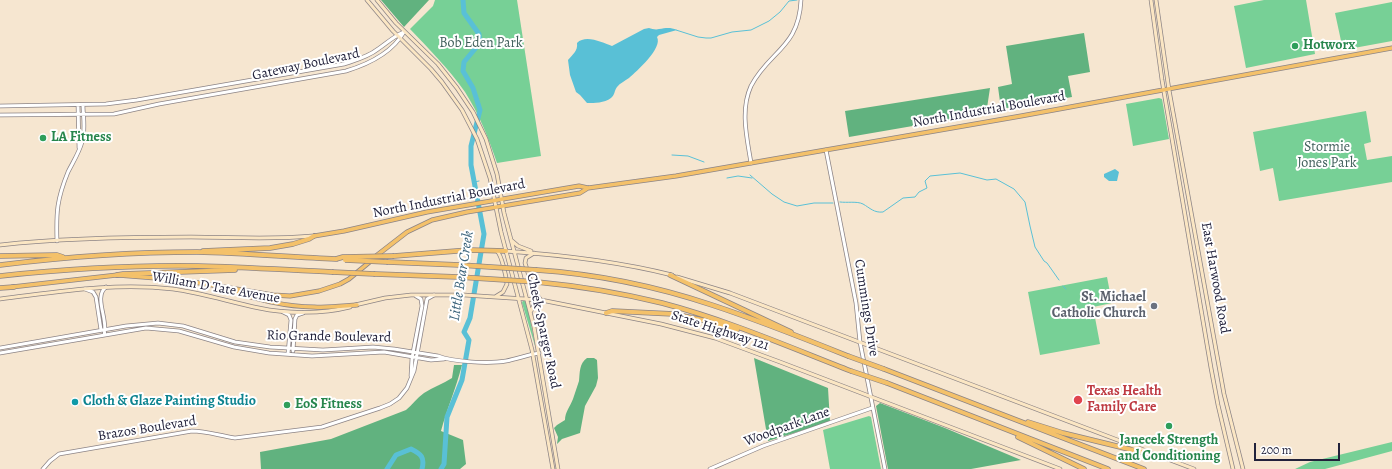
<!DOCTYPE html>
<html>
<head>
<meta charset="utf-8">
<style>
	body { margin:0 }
	#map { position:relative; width:1392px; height:469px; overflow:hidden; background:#f6e6d0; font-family:Alegreya,serif }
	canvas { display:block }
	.scale { position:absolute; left:1254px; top:443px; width:86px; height:18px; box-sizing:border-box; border:2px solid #22223b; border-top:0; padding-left:5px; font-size:12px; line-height:14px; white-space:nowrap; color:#22223b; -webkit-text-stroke:3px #fff; paint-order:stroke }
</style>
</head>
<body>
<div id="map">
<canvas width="1392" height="469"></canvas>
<div class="scale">200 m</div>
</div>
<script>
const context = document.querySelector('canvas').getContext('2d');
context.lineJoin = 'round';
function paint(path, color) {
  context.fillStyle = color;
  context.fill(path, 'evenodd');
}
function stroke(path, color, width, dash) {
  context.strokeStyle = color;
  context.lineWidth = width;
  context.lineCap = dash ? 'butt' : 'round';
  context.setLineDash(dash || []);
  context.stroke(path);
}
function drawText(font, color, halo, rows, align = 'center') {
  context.font = font + ' Alegreya,serif';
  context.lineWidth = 4;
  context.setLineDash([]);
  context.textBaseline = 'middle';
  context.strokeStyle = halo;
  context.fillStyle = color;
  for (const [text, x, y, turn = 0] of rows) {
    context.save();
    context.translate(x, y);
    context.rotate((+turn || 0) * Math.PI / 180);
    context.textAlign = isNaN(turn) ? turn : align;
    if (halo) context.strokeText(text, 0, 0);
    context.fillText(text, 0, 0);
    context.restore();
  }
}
paint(new Path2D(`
	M435,0H517L541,156L497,163C489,139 479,114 465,92C449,69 429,49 410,29L433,6Z
	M1264,0H1306L1315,54L1246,68L1234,6Z
	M1392,2V41L1343,50L1335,13Z
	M1159,98L1162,99L1169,139L1133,146L1126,104Z
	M1366,111L1371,142L1364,144L1367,160L1392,156V182L1279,201L1273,168L1260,171L1253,132Z
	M1107,277L1112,303L1093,307L1100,344L1040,355L1028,292Z
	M523,300L526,302L528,309L536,349L522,303Z
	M869,416L871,417L881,469H830L823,430Z
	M1392,442V451L1325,469H1295L1310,462Z`), '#77d096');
paint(new Path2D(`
	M381,0H429L404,27Z
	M1084,33L1090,72L1068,76L1072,97L1001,109L998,87L1012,84L1006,46Z
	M990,88L987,108L988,113L849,137L845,111Z
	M587,358H594L597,360L598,378L596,386L585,406L580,433L562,439L557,444L558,437L554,428L557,425L565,420C565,412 570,407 573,399C575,393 577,387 579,381C580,372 579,364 587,358Z
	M754,358L828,388L830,422L768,441Z
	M454,365H462C456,388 447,409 441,431L463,440L466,464L460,469H261L260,452L331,439L406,410C412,405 417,398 424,393C433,387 443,384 452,378Z
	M880,403L945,428L1021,460L971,469H888L876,406Z`), '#61b27f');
paint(new Path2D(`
	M649,28C652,29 656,30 659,29C666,28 670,27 677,30L659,35L657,37C663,48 637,71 629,78C625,81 620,83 617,87C614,91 615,95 611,98C604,103 595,103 587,103L580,95L576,92L570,75L568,60C573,54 578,51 577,43C586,34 603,43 612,46L644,29Z
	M1115,169L1119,172L1117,181H1109L1104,177V174Z`), '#59c0d6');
stroke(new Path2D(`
	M676,30L698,37L706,38H711L732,32L751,30L769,21L780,12L789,1L797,0
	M672,155L688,156L704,162
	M750,175L772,194L784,202L797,206L814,203H833
	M727,178L738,176L752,178
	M474,182L479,181
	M840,202C847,203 857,201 863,204C870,208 874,213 883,212L903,198L915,197L919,192L927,188L925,181L930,176L960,173L987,180L996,179L1014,189L1025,202L1030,226L1035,247L1044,261L1047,263L1059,280
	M1063,286L1066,289`), '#59c0d6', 1);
stroke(new Path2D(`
	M387,469L396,455L411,449C421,454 425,457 422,469
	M441,469L444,464L447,417L462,380L469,340L464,332L470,318L484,234L471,165V146L480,110L473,88L463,71L464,62L480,43L479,34L464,13L463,0`), '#59c0d6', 5);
const tertiary = new Path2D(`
	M78,105L79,148
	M0,106L106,104L137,100L344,64C356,60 368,57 378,49C387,43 394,36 404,32
	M0,115L114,114L159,104L346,71C369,64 392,53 404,32
	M826,150L856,303L860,342L885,469
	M751,163C747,138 740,110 751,86C769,51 799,48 801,0
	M57,241C56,212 57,199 68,172C73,162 79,153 82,142C86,130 83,116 83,105
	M85,289L93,292L96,297L101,330
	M283,312L289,315L291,320L288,354
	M104,335C109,320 93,297 106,287
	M0,348L126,326L158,323L183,326L235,342L270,347L323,350L373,347L394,349L438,356C453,362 489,364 506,361C517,359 527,355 539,353
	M293,351L295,319L297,315L303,313
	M0,353L146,328L179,331L234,347L269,353L312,356L384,352L431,360L444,359
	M411,376L412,358L422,306L421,299L416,296
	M43,469L50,461L59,454L192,431C207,431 220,436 235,438L322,427L380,408L390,404L399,398L407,388L414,371L427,299L434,295
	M710,469L763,446L872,408`);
const secondary = new Path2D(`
	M367,0L393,31L431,69L442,82L462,110L477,139L490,178L501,232L532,350L553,469
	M377,0L396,23L438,64L457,88L473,112L486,139L497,174L504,213L534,327L558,469
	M1151,0L1162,80L1211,368L1218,405L1233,469
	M1156,0L1169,90L1224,394L1243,469
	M511,240L518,246L531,251
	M0,245C63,238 127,237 191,237C231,237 271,240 312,236
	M506,251C562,255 617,261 672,275
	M534,253L526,258L525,263L534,292L541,300
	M677,277L730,293L1194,469
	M495,297L503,292L507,284C506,276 502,256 497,251
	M0,299C58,292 114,282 173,289C202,293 230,302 259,308C287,314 322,314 350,307
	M355,305L385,298L411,295H464L541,300L661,324L715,338L780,362L1060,469
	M531,311L534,305L542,301`);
const primary = new Path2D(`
	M314,236L344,231L427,212L579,186L588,188L676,176L1021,116L1392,48
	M376,256L407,232L432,220L467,212L580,193L588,188
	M12,287L117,275L181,280L273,295L290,296L319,291L340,284L349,279L372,260
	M228,290C253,299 287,307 314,307C328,308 343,306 357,305`);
const motorway = new Path2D(`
	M203,251L270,248L293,244L309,239L314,236
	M0,256L57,255L63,257
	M394,256L469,250L506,251
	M388,262L460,265
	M0,265C65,257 131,252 197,252C243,253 290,257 336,259
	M537,270C596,274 655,286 712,305C758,320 803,338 848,356
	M375,274L459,277
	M117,275L123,274L235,270
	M670,275L791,332
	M0,276C66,269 132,265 198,266C243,267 288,270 332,272
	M537,282C579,286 621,293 662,303C727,320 789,347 851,371
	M0,288L14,287
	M606,313L612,311L674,314L707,321L737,330
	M884,369L1144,469
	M887,383L1108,469
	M1028,422L1063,433L1145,453H1149
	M1018,437L1084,469`);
stroke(tertiary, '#8c8486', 4.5);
stroke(secondary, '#8c8486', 4.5);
stroke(primary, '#8c8486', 5);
stroke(motorway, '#8c8486', 5.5);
stroke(tertiary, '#fff', 3);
stroke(secondary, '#fbe6c3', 3);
stroke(primary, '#f4c16a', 3.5);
stroke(motorway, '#f4c16a', 4);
const motorwayBridge = new Path2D(`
	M336,259L343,257L394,256
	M345,260L388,262
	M460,265L537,270
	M332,272L375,274
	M459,277L537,282
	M848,356L884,369
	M851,371L887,383`);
stroke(motorwayBridge, '#8c8486', 5.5, []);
stroke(motorwayBridge, '#f4c16a', 4);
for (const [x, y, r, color] of [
	[1295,46,4,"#2e9e5b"],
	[43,138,4,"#2e9e5b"],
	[1154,306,4,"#6b7280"],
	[1078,400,5,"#e0444e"],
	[75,402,4,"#0f9aa8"],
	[287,405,4,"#2e9e5b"],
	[1169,426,4,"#2e9e5b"]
]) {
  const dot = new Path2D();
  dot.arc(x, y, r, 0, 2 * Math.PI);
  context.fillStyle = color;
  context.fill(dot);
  stroke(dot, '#fff', 1.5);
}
drawText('14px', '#405f5b', '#fff', [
	["Bob Eden Park",481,44],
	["Stormie",1327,148],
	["Jones Park",1327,164]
]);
drawText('bold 14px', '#27864d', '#fff', [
	["Hotworx",1303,46],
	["LA Fitness",51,138],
	["EoS Fitness",295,405],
	["Janecek Strength",1169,441,"center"],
	["and Conditioning",1169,457,"center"]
], 'left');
drawText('14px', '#22223b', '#fff', [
	["Gateway Boulevard",306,65,-12],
	["North Industrial Boulevard",989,110,-10],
	["North Industrial Boulevard",449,199,-11],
	["East Harwood Road",1215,278,80],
	["William D Tate Avenue",216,288,10],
	["Cummings Drive",866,308,81],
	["Cheek-Sparger Road",543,331,78],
	["State Highway 121",720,331,18],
	["Rio Grande Boulevard",329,337,1],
	["Woodpark Lane",787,427,-20],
	["Brazos Boulevard",147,429,-9]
]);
drawText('bold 14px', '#5b616d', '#fff', [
	["St. Michael",1146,298],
	["Catholic Church",1146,314]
], 'right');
drawText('bold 14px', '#be3a42', '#fff', [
	["Texas Health",1087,392],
	["Family Care",1087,408]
], 'left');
drawText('bold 14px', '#0d838f', '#fff', [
	["Cloth & Glaze Painting Studio",83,402]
], 'left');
drawText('italic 15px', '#386179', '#fff', [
	["Little Bear Creek",462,276,-81]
]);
</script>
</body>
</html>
